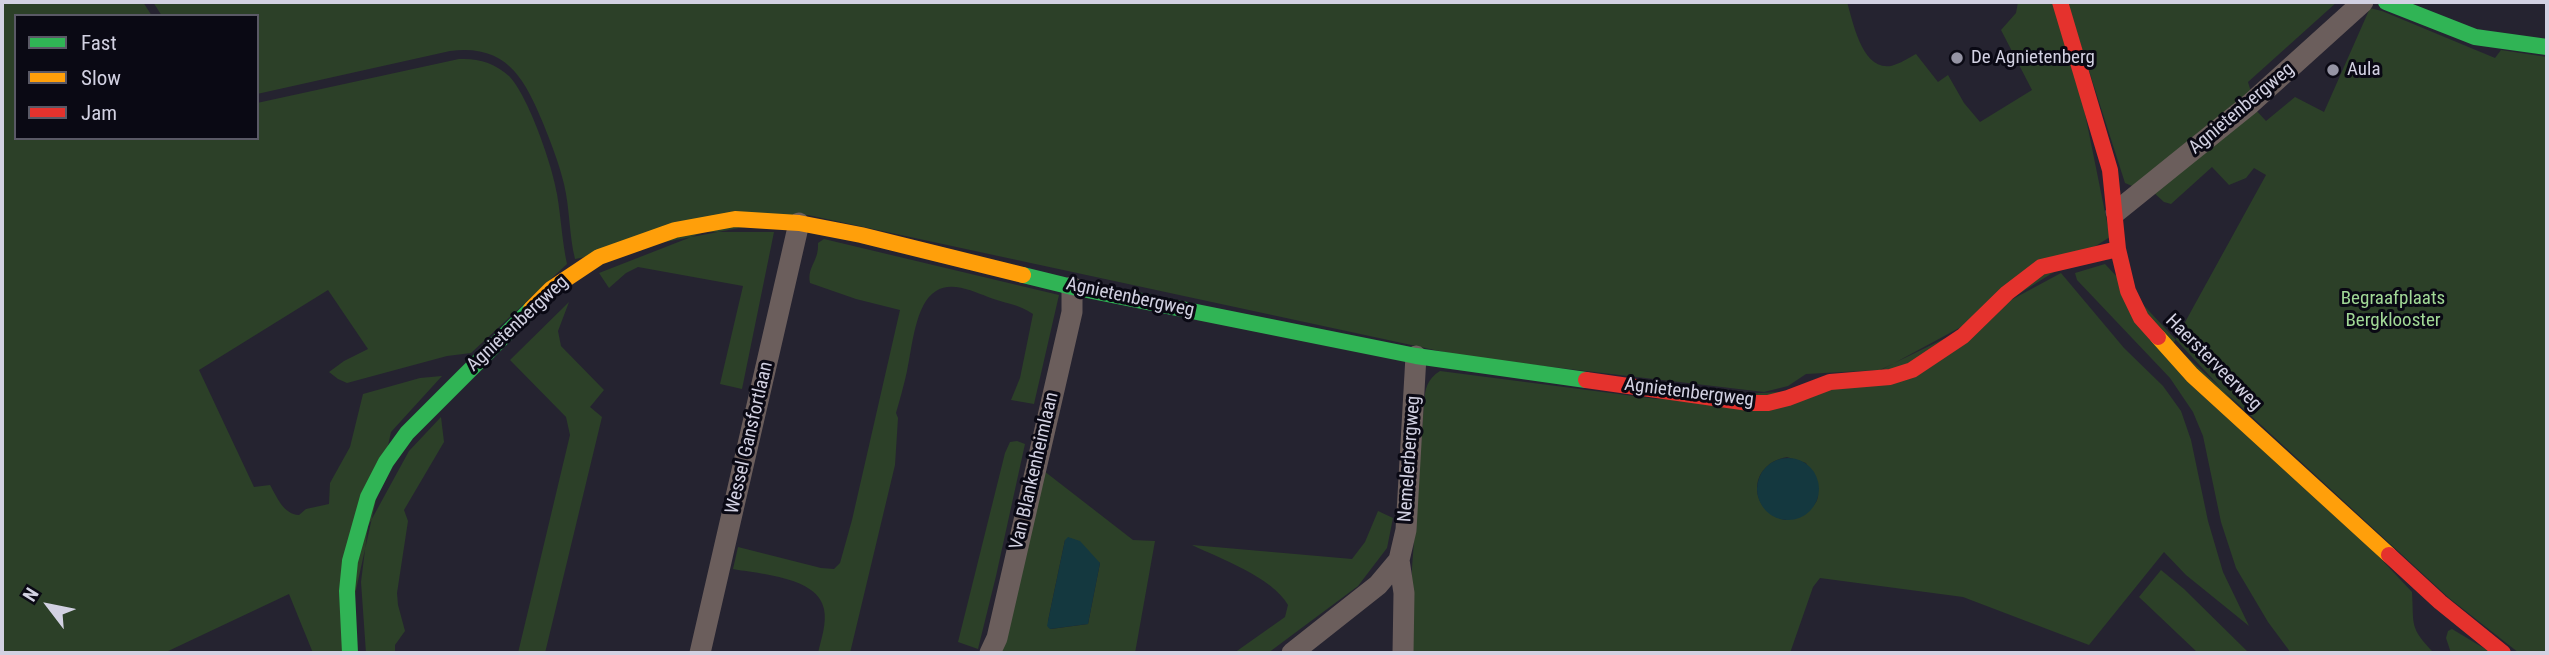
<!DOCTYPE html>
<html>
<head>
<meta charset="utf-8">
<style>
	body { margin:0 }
	#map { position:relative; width:2549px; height:655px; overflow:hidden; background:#252330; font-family:"Roboto Condensed",sans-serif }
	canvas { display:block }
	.frame { position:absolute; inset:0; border:4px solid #d2d1e2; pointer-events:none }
	.legend { position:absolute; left:14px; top:14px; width:245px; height:126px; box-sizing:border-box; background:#0a0914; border:2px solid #5a5966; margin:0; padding:9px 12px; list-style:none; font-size:21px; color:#d2d1e2 }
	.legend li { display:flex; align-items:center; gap:14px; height:35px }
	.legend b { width:35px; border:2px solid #5a5966 }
	.north { position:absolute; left:14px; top:571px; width:70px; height:70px; -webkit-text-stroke:5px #0a0914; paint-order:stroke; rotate:302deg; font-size:19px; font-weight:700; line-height:28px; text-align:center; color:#d2d1e2 }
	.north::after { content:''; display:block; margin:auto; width:24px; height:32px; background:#d2d1e2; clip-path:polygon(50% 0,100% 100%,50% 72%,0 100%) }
</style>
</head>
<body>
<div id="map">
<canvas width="2549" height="655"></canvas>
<div class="frame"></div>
<ul class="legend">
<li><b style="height:9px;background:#30b455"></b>Fast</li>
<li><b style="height:9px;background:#ff9f0a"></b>Slow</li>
<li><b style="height:9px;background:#e5322d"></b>Jam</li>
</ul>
<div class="north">N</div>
</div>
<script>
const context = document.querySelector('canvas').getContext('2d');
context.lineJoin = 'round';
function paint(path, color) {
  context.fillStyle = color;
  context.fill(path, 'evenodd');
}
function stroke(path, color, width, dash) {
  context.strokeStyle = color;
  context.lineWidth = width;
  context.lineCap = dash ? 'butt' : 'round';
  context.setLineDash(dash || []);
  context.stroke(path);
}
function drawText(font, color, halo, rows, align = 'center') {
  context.font = font + ' "Roboto Condensed",sans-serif';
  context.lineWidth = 6;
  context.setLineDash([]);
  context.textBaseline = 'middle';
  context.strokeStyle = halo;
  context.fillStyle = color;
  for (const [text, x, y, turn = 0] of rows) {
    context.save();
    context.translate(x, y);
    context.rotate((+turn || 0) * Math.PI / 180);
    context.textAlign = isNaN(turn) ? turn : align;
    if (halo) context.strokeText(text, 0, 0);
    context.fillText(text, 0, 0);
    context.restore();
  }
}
paint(new Path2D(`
	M2,2H143L152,16H16V138H257V103L459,59C478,58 495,63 509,76C528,95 553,167 557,194C561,217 562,241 567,264L471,353L447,356L347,383L338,379L329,372L344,361L368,349L328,290L199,370L254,487L270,485C277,497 283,514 299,515L306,509L329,504L330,483L350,447L363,394L420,378L442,376L391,432L342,653H313L289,594L164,653H2Z
	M153,2H1847C1853,22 1862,71 1891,66C1899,64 1909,58 1916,54L1938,82L1948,75L1964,103L1980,122L2032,90L2001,30L2016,13L2018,2H2053L2077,74L2110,237L1958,332L1880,370L1806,374L1788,386L1764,392L1467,357L808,215L575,259C569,235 570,209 564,184C559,163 551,143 543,123C524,77 506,44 450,51L257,94V16H162Z
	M2067,2H2337L2248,82L2252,95L2137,188L2125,183Z
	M2370,8L2382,11L2495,58L2501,50L2547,57V653H2519L2449,598L2173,344L2266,175L2254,168L2246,178L2229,185L2212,167L2171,204L2164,202L2153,192L2254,108L2266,121L2295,97L2324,112Z
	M704,232H774L742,389L720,384L743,286L638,267L626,273L609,288L599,273Z
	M824,239L1059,295L1034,404L1011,400L1020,378L1033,314C1019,304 1003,303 988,297C973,291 951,281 936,291C915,303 912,349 907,371C904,385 900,399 896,413L898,418L895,465L850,653H818C821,640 827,623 824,609C818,577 760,574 733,569L738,547L821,568L834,569L840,563L852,520L900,310L856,299L810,283C807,266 819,262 818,243Z
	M2105,264L2412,592C2414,626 2409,627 2434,653H2291L2268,622L2236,568L2221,522L2203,436L2193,412L2170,378L2077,280L2075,273Z
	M2061,273L2124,348L2163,386L2181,411L2191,440L2208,521L2223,572L2249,626L2186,575L2164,552L2089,645L1963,597L1820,578L1813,587L1790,653H1409L1412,568L1424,403C1425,389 1427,379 1440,371L1657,399L1848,388ZM1787,457L1806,463C1824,501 1825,504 1785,520C1747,510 1748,464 1787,457Z
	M569,302L558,331L561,346L604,390L590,407L602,417L545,653H518L570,435L566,417L510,360Z
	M441,417L444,442L404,510L408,521L397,593L398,605L405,631L395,645V653H366L361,582L368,526L409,451Z
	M1017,441L1025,444L996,576L978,649L958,642L1005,453L1010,442Z
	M1035,464L1133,540L1155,541L1135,653H992ZM1065,540L1100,563L1088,624L1051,629L1048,627V621Z
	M1378,511L1393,518L1387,548L1358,586L1268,653H1234L1285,617L1288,605C1272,577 1221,559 1192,545L1352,559L1365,542Z
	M2161,570L2184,589L2249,653H2198L2139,597Z
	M2452,629L2492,653H2451L2446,638L2448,631Z`), '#2c4028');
paint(new Path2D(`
	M1757 489a31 31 0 1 1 62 0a31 31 0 1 1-62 0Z
	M1068,537L1080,541L1100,563L1088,624L1050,629L1047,626L1048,621L1065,540Z`), '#14383f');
stroke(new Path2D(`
	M2116,212L2250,104L2363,2
	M1399,560L1404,593L1403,653
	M700,653L799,223
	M990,653L997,638L1072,312V287
	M1292,653L1378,585L1399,560L1406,530L1416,356`), '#6b5e5c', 21);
stroke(new Path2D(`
	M2386,2L2475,37L2547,47
	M1023,275L1072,287L1416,356L1586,380
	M350,653L347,591L350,561L368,497L386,462L407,433L531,309`), '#30b455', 16);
stroke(new Path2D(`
	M531,309L551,289L599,257L675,230L735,219L799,223L861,235L1023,275
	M2158,337L2192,375L2389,555`), '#ff9f0a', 16);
stroke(new Path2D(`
	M2060,2L2110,170L2118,249L2128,291L2141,318L2158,337
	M1586,380L1749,403H1768L1788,398L1830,382L1890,377L1912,370L1963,336L2007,293L2041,267L2118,249
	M2389,555L2440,602L2503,653`), '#e5322d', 16);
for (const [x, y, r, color] of [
	[1957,58,7,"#9594a4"],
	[2333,70,7,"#9594a4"]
]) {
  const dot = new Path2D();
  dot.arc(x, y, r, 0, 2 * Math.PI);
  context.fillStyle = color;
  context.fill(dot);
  stroke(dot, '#0a0914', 2.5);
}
drawText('19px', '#d2d1e2', '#0a0914', [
	["De Agnietenberg",1971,58],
	["Aula",2347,70]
], 'left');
drawText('19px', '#d2d1e2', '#0a0914', [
	["Agnietenbergweg",2242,109,-40],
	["Agnietenbergweg",1130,298,12],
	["Agnietenbergweg",518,324,-43],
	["Haersterveerweg",2213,363,45],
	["Agnietenbergweg",1689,393,7],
	["Wessel Gansfortlaan",750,438,-77],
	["Nemelerbergweg",1410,459,-86],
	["Van Blankenheimlaan",1035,471,-77]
]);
drawText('19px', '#a1d896', '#0a0914', [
	["Begraafplaats",2393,299],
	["Bergklooster",2393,321]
]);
</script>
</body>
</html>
